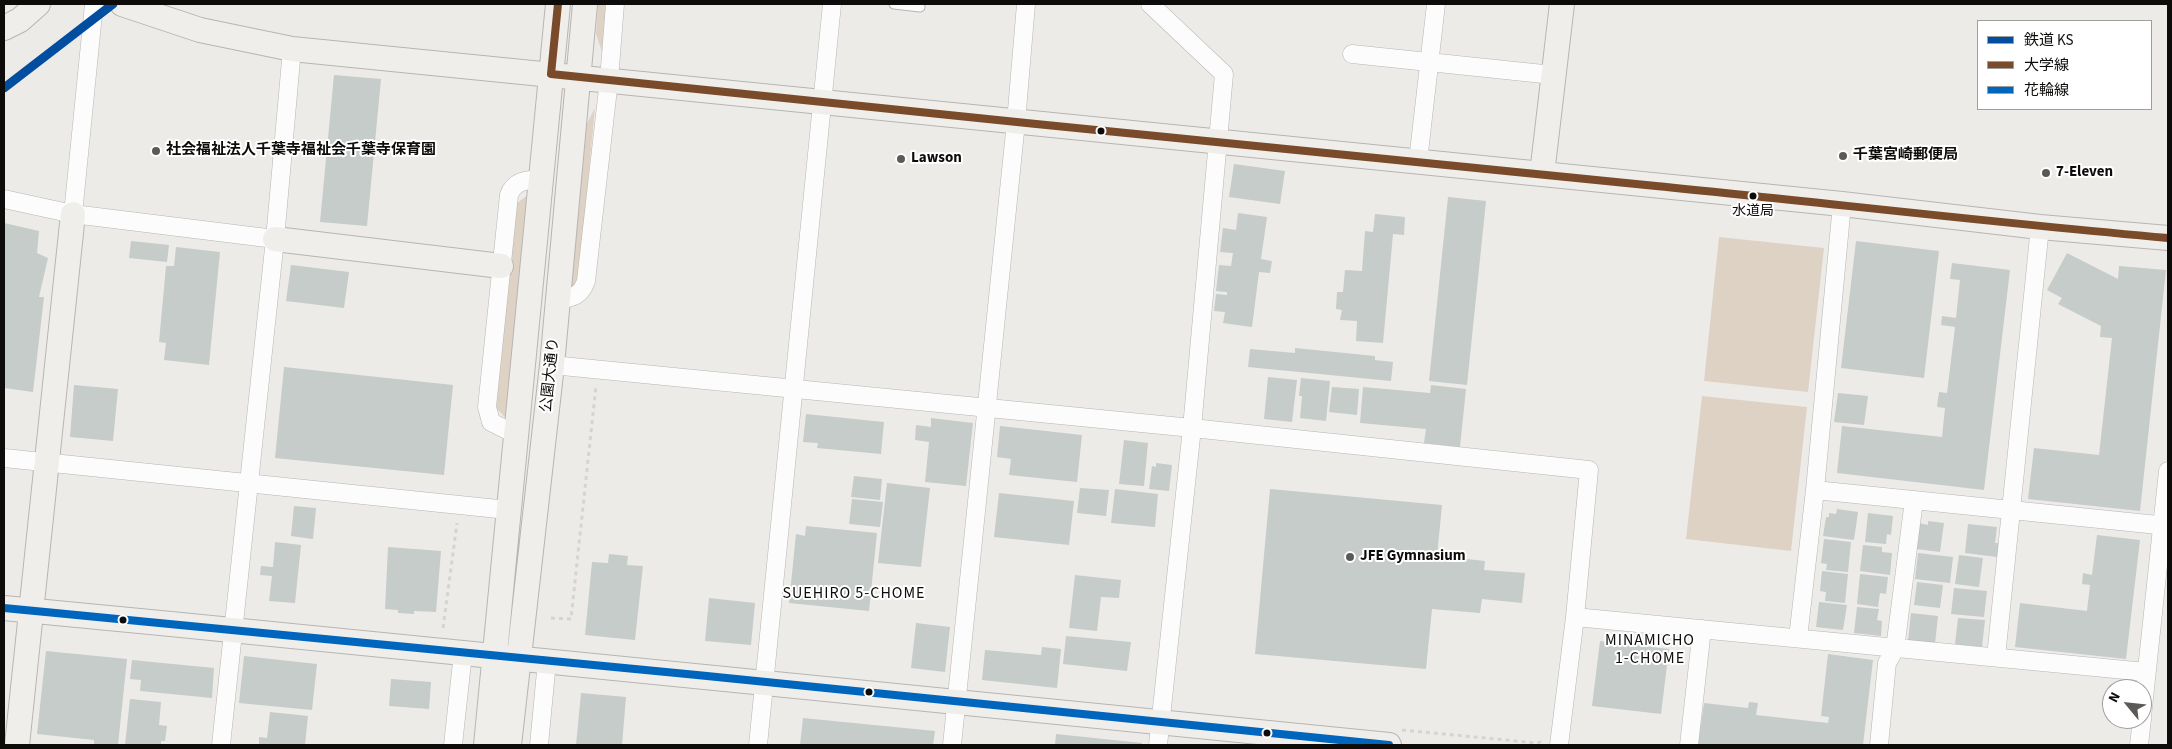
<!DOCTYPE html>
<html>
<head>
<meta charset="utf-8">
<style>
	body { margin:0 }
	#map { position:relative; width:2172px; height:749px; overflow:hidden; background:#edebe8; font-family:"Source Sans 3","Noto Sans JP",sans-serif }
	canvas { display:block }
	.frame { position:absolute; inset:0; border:5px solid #0d0c0a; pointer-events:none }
	.legend { position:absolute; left:1977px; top:20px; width:175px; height:90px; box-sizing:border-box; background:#fff; border:1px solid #9e9e9d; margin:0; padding:6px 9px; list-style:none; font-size:15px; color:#0d0c0a }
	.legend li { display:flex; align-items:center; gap:10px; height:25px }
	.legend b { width:25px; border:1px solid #9e9e9d }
	.north { position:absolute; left:2102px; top:679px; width:50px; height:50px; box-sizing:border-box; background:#fff; border:1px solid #9e9e9d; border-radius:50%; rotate:298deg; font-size:14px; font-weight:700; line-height:20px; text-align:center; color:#0d0c0a }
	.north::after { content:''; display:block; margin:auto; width:18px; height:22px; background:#5b5a58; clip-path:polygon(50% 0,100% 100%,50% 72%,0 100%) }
</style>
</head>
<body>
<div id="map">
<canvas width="2172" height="749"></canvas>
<div class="frame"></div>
<ul class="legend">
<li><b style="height:6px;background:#014ea0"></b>鉄道 KS</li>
<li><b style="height:6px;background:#7a4b2a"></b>大学線</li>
<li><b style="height:6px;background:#0065bd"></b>花輪線</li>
</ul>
<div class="north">N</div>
</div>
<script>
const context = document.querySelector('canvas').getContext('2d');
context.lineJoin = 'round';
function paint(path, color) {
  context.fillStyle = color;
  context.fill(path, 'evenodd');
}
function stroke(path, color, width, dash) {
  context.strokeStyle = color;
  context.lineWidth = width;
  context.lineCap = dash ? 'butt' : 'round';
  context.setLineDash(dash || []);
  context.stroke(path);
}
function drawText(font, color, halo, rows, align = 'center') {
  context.font = font + ' "Source Sans 3","Noto Sans JP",sans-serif';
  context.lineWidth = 4;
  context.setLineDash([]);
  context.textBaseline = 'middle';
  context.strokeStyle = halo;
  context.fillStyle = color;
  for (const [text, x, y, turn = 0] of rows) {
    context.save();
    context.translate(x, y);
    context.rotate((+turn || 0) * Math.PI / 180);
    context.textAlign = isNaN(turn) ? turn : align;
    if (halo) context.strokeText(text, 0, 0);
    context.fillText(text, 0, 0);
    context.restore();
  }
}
paint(new Path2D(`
	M598,4H607L602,52L596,34Z
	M595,108L578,286L569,291L586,125Z
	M528,195L506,418L496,408L517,203Z
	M1719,237L1824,248L1808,392L1704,381Z
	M1702,396L1807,407L1791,551L1686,539Z`), '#ded2c5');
paint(new Path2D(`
	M334,75L381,79L367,226L320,222Z
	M1234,164L1285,171L1280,204L1229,197Z
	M1448,197L1486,201L1467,385L1429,381Z
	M1238,213L1267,217L1261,259L1272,261L1270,273L1259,272L1252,327L1223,323L1225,312L1214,311L1216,294L1227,295V292L1216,291L1219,265L1231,266L1233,253L1220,252L1223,228L1236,230Z
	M1375,214L1405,217L1404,235L1393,234L1383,343L1356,341L1357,321L1340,320L1342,310L1336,309L1337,292H1343L1345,270L1362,271L1365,231L1373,232Z
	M4,223L39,231L37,253L48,258L39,297H44L33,392L4,388Z
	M131,241L169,245L167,262L129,258Z
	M1856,241L1939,251L1924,378L1841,368Z
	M176,247L220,252L209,365L164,360L166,343L159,342L166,266H174Z
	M2067,253L2118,279L2119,266L2166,270L2140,511L2028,499L2034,448L2099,455L2112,338L2100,337L2101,326L2058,304L2062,298L2047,290Z
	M1952,263L2010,270L1984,490L1837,473L1842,426L1942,437L1945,408L1937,407L1939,392L1947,393L1955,327L1941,325L1942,316L1956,318L1960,280L1950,279Z
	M291,265L349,272L344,308L286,301Z
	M1295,348L1375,356V360L1393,362L1391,381L1248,367L1250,349L1295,353Z
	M284,367L453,385L444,475L275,458Z
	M1268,377L1297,380L1292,422L1264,419Z
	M1301,378L1330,381L1326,421L1300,418L1302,396H1299Z
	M74,385L118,389L113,441L70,437Z
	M1431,385L1466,389L1460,447L1424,443L1426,429L1360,423L1363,387L1430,393Z
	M1332,387L1359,389L1357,415L1329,412Z
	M1838,393L1868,396L1864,425L1834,422Z
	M806,414L884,422L881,454L817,448L818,443L803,442Z
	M931,418L973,423L966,486L925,482L929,442L915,440L916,425L931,427Z
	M1000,426L1082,435L1077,482L1009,475L1011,459L997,457Z
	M1124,440L1148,443L1144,486L1119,484Z
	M1156,463L1172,465L1169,491L1149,489L1152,466L1156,467Z
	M854,476L882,479L880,500L851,497Z
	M887,483L930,488L921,567L878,563Z
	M1080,488L1109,490L1106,516L1077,513Z
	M1115,489L1158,494L1155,527L1111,523Z
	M1270,489L1442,505L1437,556L1485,561L1484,570L1525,573L1522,603L1482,599L1480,613L1432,609L1426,669L1255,654Z
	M999,493L1074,501L1069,545L994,537Z
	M852,499L883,502L880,527L849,524Z
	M294,506L316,508L313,539L291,536Z
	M1837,509L1858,512L1854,540L1823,536L1826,517H1829V513L1836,514Z
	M1868,513L1893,516L1891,535L1887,534L1886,544L1865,542Z
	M1928,521L1944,523L1940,552L1916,549L1918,523L1928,525Z
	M1968,524L1997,527L1995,543H1999L1997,557L1965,553Z
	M806,526L877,533L869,611L789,603L796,534L805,536Z
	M2097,535L2140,540L2126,659L2015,647L2020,603L2087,611L2090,585L2082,584L2083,573L2092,575Z
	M1824,539L1851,542L1848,572L1826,570L1827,564L1821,563Z
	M275,542L301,545L295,603L269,601L272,576L260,575L261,566L273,567Z
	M1863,545L1882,547V552L1892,553L1890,575L1860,571Z
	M388,547L441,551L436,612L414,611V614L398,613V610L385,609Z
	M1918,553L1953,557L1950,583L1915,579Z
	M609,554L628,556L627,565L643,566L635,640L585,635L592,562L608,563Z
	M1959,555L1983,558L1979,587L1955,584Z
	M1822,571L1848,574L1845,603L1825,601L1826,592L1820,591Z
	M1860,574L1888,577L1886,594L1880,593L1878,607L1857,604Z
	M1075,575L1121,580L1119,598L1101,597L1097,631L1069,628Z
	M1917,582L1943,585L1940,608L1914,605Z
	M1954,588L1987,591L1984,617L1951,614Z
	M709,598L755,603L751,645L705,641Z
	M1819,602L1847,605L1843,630L1816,627Z
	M1857,607L1879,609L1877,620L1882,621L1881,636L1854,633Z
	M1911,613L1938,616L1935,644L1908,641Z
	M1958,618L1985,620L1982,647L1955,644Z
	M916,623L950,627L945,672L911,668Z
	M1066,636L1131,642L1127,671L1063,664Z
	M1600,641L1669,649L1661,714L1592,706Z
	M1042,647L1061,649L1057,688L982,680L985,650L1041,655Z
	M46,651L127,659L118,745H94V740L37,734Z
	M1828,654L1873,660L1863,745H1698L1704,703L1748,708L1749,702L1758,703L1756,715L1828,723L1829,717L1821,716Z
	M244,656L317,664L312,710L239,703Z
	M132,660L214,668L212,698L140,691L141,680L130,679Z
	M391,679L431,682L429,709L389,706Z
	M581,693L626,697L622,745H576Z
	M130,699L161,702L159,725L167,726L165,741H161V745H125Z
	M270,712L308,716L305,745H259V737L267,738Z
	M803,718L935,731L933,745H800Z
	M1056,734L1142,743V745H1055Z`), '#c5ccca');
const lane = new Path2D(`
	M894,4L920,7`);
const street = new Path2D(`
	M1150,4L1224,74L1192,428L1158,745
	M1352,54L1553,75
	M1418,161L1436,4
	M4,199L73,214L275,239
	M73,214L94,4
	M559,300C573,297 581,296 586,281L609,80L615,4
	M552,365L1192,428L1589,470L1575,617L1559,745
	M515,434L491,422L487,407L509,195C514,181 526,180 539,179
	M4,458L508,510
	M1815,490L2168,526
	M1575,617L2146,672
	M1798,638L1815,490L1842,204
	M1996,657L2040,227
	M2142,717L2168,471
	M221,745L275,239L292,49
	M453,745L463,653
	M539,745L547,661
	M758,745L832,4
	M952,745L1016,122L1026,4
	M1689,745L1702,629
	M1879,745L1887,663L1895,649L1914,500
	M2139,745L2142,719`);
const secondary = new Path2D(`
	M122,4L200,30L292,49L1842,204L2040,227L2168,238
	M4,28L20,20L38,4
	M1542,174L1562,4
	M275,239L501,266
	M4,608C466,652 928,697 1389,745
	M17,745L73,214
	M486,745L558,4
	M509,745L552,365L585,4`);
stroke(lane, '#b7b5b3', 11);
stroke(street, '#b7b5b3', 19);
stroke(secondary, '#b7b5b3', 26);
stroke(new Path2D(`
	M551,618L571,619L596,386
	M443,628L457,523
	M1402,730L1537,743L1543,741`), '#d4d4d3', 3, [4, 4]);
stroke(lane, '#fcfcfc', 9);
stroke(street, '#fcfcfc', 18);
stroke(secondary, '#f0eeea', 24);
stroke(new Path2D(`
	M558,4L551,74C919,113 1288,149 1656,186C1827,203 1997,223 2168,238`), '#7a4b2a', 8);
stroke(new Path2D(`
	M4,608L697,675L1389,745`), '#0065bd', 8);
stroke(new Path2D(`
	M4,88L113,4`), '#014ea0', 9);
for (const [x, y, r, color] of [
	[1101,131,4.5,"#0d0c0a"],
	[156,151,5,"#5b5a58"],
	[1843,156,5,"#5b5a58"],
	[901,159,5,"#5b5a58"],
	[2046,173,5,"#5b5a58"],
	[1753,196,4.5,"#0d0c0a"],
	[1350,557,5,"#5b5a58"],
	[123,620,4.5,"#0d0c0a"],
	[869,692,4.5,"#0d0c0a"],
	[1267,733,4.5,"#0d0c0a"]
]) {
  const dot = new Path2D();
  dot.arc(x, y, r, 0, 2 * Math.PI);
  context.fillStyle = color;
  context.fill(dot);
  stroke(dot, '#fff', 2);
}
drawText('14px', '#0d0c0a', '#fff', [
	["水道局",1753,212]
]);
drawText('bold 15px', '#0d0c0a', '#fff', [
	["社会福祉法人千葉寺福祉会千葉寺保育園",166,151],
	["千葉宮崎郵便局",1853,156],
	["Lawson",911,159],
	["7-Eleven",2056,173],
	["JFE Gymnasium",1360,557]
], 'left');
drawText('15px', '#0d0c0a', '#fff', [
	["公園大通り",551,375,-84]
]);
context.letterSpacing = '1px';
drawText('16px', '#0d0c0a', '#fff', [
	["SUEHIRO 5-CHOME",854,594],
	["MINAMICHO",1650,641],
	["1-CHOME",1650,659]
]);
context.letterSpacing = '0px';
</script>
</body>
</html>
